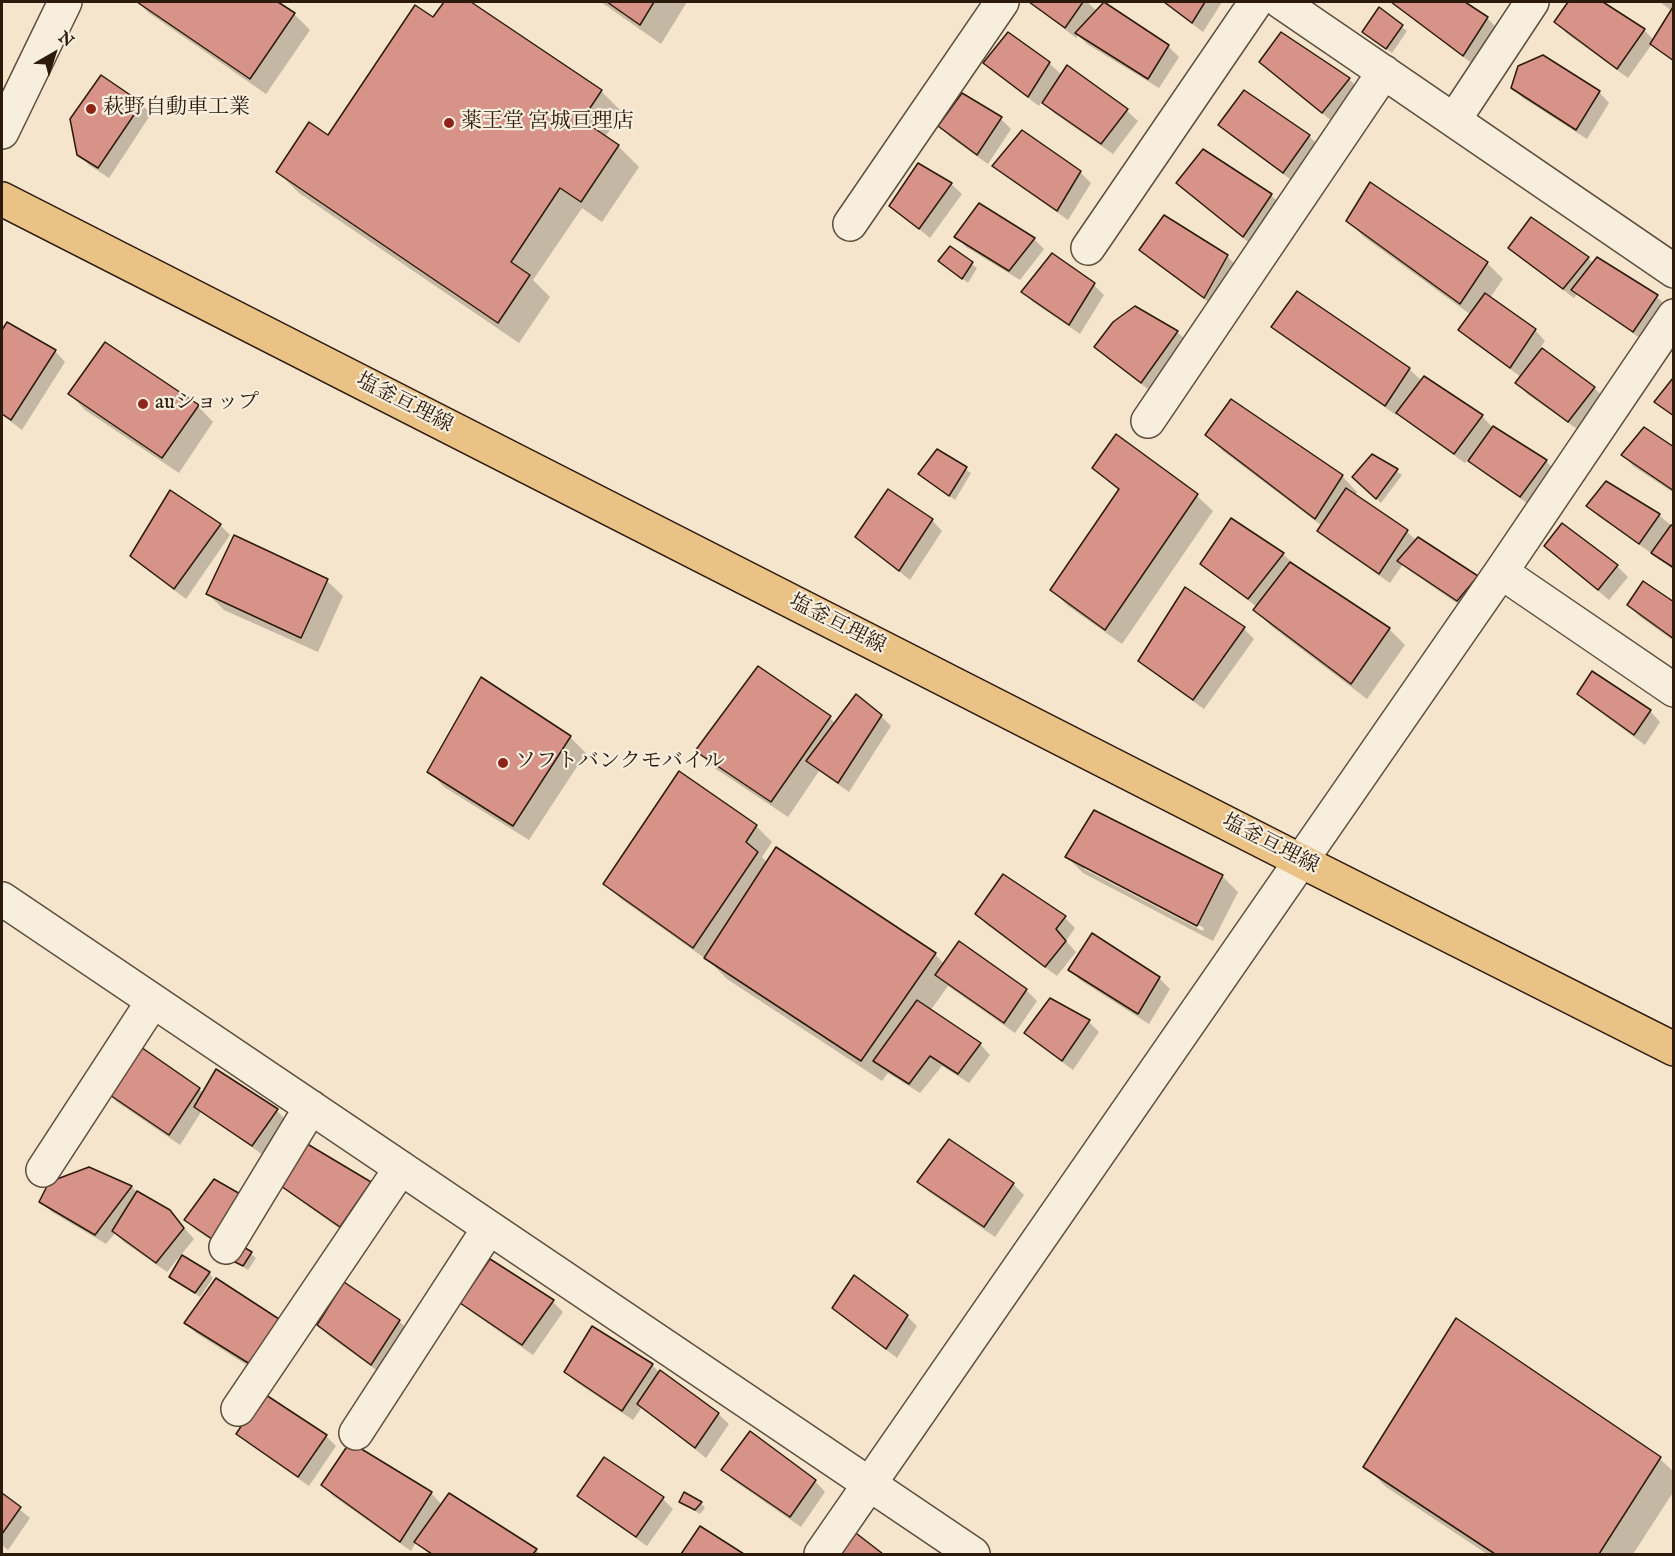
<!DOCTYPE html>
<html>
<head>
<meta charset="utf-8">
<style>
	body { margin:0 }
	#map { position:relative; width:1675px; height:1556px; overflow:hidden; background:#f5e5cc; font-family:"IM FELL English",serif }
	canvas { display:block }
	.frame { position:absolute; inset:0; border:3px solid #2c1a0c; pointer-events:none }
	.north { position:absolute; left:24px; top:24px; width:60px; height:60px; -webkit-text-stroke:4px #f8eede; paint-order:stroke; rotate:39deg; font-size:16px; font-weight:700; line-height:24px; text-align:center; color:#2c1a0c }
	.north::after { content:''; display:block; margin:auto; width:21px; height:27px; background:#2c1a0c; clip-path:polygon(50% 0,100% 100%,50% 72%,0 100%) }
</style>
</head>
<body>
<div id="map">
<canvas width="1675" height="1556"></canvas>
<div class="frame"></div>
<div class="north">N</div>
</div>
<script>
const context = document.querySelector('canvas').getContext('2d');
context.lineJoin = 'round';
function paint(path, color) {
  context.fillStyle = color;
  context.fill(path, 'evenodd');
}
function stroke(path, color, width, dash) {
  context.strokeStyle = color;
  context.lineWidth = width;
  context.lineCap = dash ? 'butt' : 'round';
  context.setLineDash(dash || []);
  context.stroke(path);
}
function drawText(font, color, halo, rows, align = 'center') {
  context.font = font + ' "IM FELL English","Noto Serif JP",serif';
  context.lineWidth = 4.5;
  context.setLineDash([]);
  context.textBaseline = 'middle';
  context.strokeStyle = halo;
  context.fillStyle = color;
  for (const [text, x, y, turn = 0] of rows) {
    context.save();
    context.translate(x, y);
    context.rotate((+turn || 0) * Math.PI / 180);
    context.textAlign = isNaN(turn) ? turn : align;
    if (halo) context.strokeText(text, 0, 0);
    context.fillText(text, 0, 0);
    context.restore();
  }
}
paint(new Path2D(`
	M137,2H275L294,14L310,30L266,94L149,13Z
	M446,2H468L601,91L622,112L605,137L618,146L639,167L602,222L582,208L533,280L550,297L519,343L299,193L278,172L328,137L434,20Z
	M601,2H687L661,44Z
	M1030,2H1087L1097,11L1104,3L1168,46L1179,57L1159,88L1087,44L1078,35L1076,38Z
	M1163,2H1222L1203,32Z
	M1393,2H1462L1487,18L1498,29L1474,65L1403,11Z
	M1570,2H1600L1644,30L1654,40L1672,11L1660,2H1674V62L1652,44L1628,78L1566,33L1556,22Z
	M1380,10L1407,31L1392,53L1364,32Z
	M1261,62L1349,79L1359,89L1334,123Z
	M985,63H1049L1062,75L1067,67L1127,111L1138,121L1113,154L1054,113L1042,101L1039,106L995,73Z
	M1512,87L1599,92L1609,103L1587,139L1523,98Z
	M962,95L1001,119L1011,129L988,164L950,137L940,126Z
	M141,104L151,114L109,178L89,165L78,154Z
	M1220,125L1309,136L1319,146L1294,182L1231,136Z
	M1204,151L1271,195L1282,206L1254,247L1178,183Z
	M919,165L951,184L962,194L930,238L891,206Z
	M994,166L1080,172L1091,183L1068,220L1005,176Z
	M1371,184L1487,263L1503,279L1490,298L1535,330L1545,341L1540,348L1594,388L1605,398L1580,431L1527,394L1517,383L1521,377L1470,340L1460,330L1471,315L1364,237L1348,221Z
	M1165,217L1228,257L1238,267L1215,307L1151,260L1141,250Z
	M956,236L1034,239L1044,249L1020,280L966,247Z
	M950,248L977,268L968,283L945,265Z
	M1510,248L1588,258L1594,264L1657,297L1667,307L1644,341L1577,294L1574,298L1520,258Z
	M1094,285L1104,295L1080,334L1033,302L1023,292Z
	M1135,308L1177,332L1188,342L1152,392L1107,358L1096,347Z
	M7,324L55,351L65,362L22,430L2,415V333Z
	M1273,327L1409,369L1422,381L1482,416L1492,427L1546,461L1556,471L1531,506L1481,471L1468,459L1465,463L1409,423L1398,412L1396,415L1284,337Z
	M70,394L198,406L213,422L179,473L85,410Z
	M1207,435L1342,476L1357,492L1355,496L1407,532L1417,541L1477,577L1487,587L1468,611L1410,571L1403,564L1390,583L1329,541L1319,531L1322,526L1223,451Z
	M1116,436L1197,496L1213,511L1122,644L1068,606L1052,590L1119,491L1094,468Z
	M1674,449V493L1633,466L1623,455Z
	M937,451L971,473L955,500L925,479Z
	M1372,456L1402,475L1381,503L1354,477Z
	M1588,506L1659,515L1674,528V570L1652,551L1651,553L1598,516Z
	M932,520L942,531L910,580L857,537Z
	M220,525L230,535L186,599L142,566L132,555Z
	M1563,525L1617,566L1628,577L1609,600L1546,546Z
	M1283,554L1294,564L1389,629L1405,645L1367,699L1271,626L1255,610L1257,607L1213,574L1202,564Z
	M327,581L343,596L318,652L224,610L208,594Z
	M1185,589L1244,629L1254,639L1204,709L1151,671L1140,661Z
	M1674,604V641L1639,616L1629,605Z
	M1579,694L1650,711L1660,722L1645,745L1589,704Z
	M881,716L891,726L849,792L819,771L788,817L713,767L697,751L830,718L835,723Z
	M570,737L586,753L529,840L444,787L429,771Z
	M756,826L772,842L762,857L768,863L935,954L944,964L960,944L1027,991L1037,1001L1015,1033L948,986L930,1011L980,1044L990,1055L969,1083L942,1066L920,1093L888,1073L882,1081L727,979L710,962L621,899L605,883Z
	M1067,857L1222,876L1238,892L1213,941L1083,873ZM1084,865L1204,928L1203,931L1084,869Z
	M977,914L1065,918L1075,928L1066,941L1076,952L1057,976L987,925Z
	M1070,969L1159,978L1170,989L1149,1024L1080,980Z
	M1089,1022L1099,1032L1073,1070L1037,1043L1026,1033Z
	M199,1089L204,1094L277,1111L287,1121L263,1155L201,1112L180,1145L117,1102L106,1091Z
	M949,1141L1013,1184L1024,1195L995,1237L929,1192L919,1182Z
	M304,1144L371,1183L381,1194L351,1237L291,1194L280,1184Z
	M89,1168L132,1187L138,1193L169,1211L194,1239L167,1272L124,1242L115,1233L106,1244L52,1212L41,1202Z
	M214,1181L223,1248L196,1230L186,1220Z
	M251,1254L256,1258L248,1270L233,1260Z
	M209,1273L213,1278L200,1297L171,1277Z
	M216,1280L264,1376L196,1333L186,1323Z
	M345,1284L399,1321L410,1332L382,1374L329,1336L319,1325Z
	M553,1302L563,1312L533,1355L473,1313L462,1303Z
	M834,1307L907,1316L917,1326L897,1358L845,1318Z
	M1456,1320L1660,1459L1674,1472V1491L1633,1554H1487L1386,1487L1365,1466Z
	M652,1365L660,1373L718,1414L729,1424L706,1458L642,1407L633,1420L576,1382L566,1372Z
	M238,1434L326,1436L336,1446L309,1486L249,1444Z
	M723,1470L815,1481L825,1492L801,1527L733,1480Z
	M323,1485L431,1493L442,1505L536,1550L540,1554H429L416,1542L411,1551L333,1496Z
	M2,1495L30,1518L8,1550L2,1545Z
	M579,1495L663,1499L673,1509L647,1546L590,1506Z
	M681,1502L701,1503L705,1508L700,1514Z
	M700,1528L741,1554H683Z
	M853,1532L881,1554H836Z`), '#0003');
const building = new Path2D(`
	M137,2H278L295,13L250,79Z
	M444,2H471L602,90L582,120L619,145L581,202L560,188L511,262L530,275L498,323L276,172L309,122L328,135L415,5L433,17Z
	M607,2H654L640,25Z
	M1029,2H1083L1065,28Z
	M1104,2L1169,45L1148,79L1075,33Z
	M1164,2H1205L1192,23Z
	M1391,2H1465L1488,17L1463,56Z
	M1568,2H1603L1645,29L1617,69L1554,22Z
	M1379,7L1403,25L1386,49L1362,32Z
	M1673,7H1674V61L1650,44Z
	M1008,32L1050,62L1028,97L983,63Z
	M1281,32L1350,78L1322,113L1259,62Z
	M1543,55L1600,91L1576,130L1511,88L1518,66Z
	M1067,65L1128,109L1101,144L1042,103Z
	M101,75L142,103L98,168L77,155L70,119Z
	M1244,90L1310,135L1283,173L1218,125Z
	M962,93L1002,117L977,155L938,126Z
	M1022,130L1081,171L1057,211L992,166Z
	M1203,149L1272,194L1243,237L1176,183Z
	M918,163L952,183L919,229L889,206Z
	M1370,182L1488,262L1460,304L1346,221Z
	M979,203L1035,238L1009,271L954,237Z
	M1164,215L1228,255L1204,298L1139,250Z
	M1531,217L1589,257L1563,289L1508,248Z
	M950,246L973,262L962,279L938,261Z
	M1052,253L1095,283L1069,325L1021,292Z
	M1597,257L1658,295L1633,332L1571,290Z
	M1297,291L1410,368L1385,406L1271,327Z
	M1485,293L1536,329L1510,368L1458,330Z
	M1135,306L1178,331L1141,383L1094,347L1113,322Z
	M7,322L56,350L11,420L2,414V330Z
	M105,342L199,405L162,458L68,394Z
	M1542,348L1595,387L1568,422L1515,383Z
	M1424,376L1483,415L1454,454L1396,413Z
	M1673,378L1674,379V416L1654,402Z
	M1231,399L1343,475L1315,519L1205,435Z
	M1493,426L1547,460L1520,497L1468,461Z
	M1644,427L1674,447V491L1621,455Z
	M1116,434L1198,494L1105,630L1050,590L1119,489L1092,468Z
	M937,449L967,467L949,496L918,474Z
	M1372,454L1398,469L1376,499L1352,477Z
	M1606,481L1660,514L1639,544L1586,506Z
	M1346,488L1408,530L1379,574L1317,531Z
	M888,489L933,519L899,571L855,537Z
	M170,490L221,524L174,589L130,556Z
	M1231,518L1284,553L1248,599L1200,564Z
	M1562,523L1618,565L1598,590L1544,546Z
	M1671,525L1674,526V568L1651,553Z
	M234,535L328,579L301,638L206,594Z
	M1418,537L1478,576L1457,601L1397,561Z
	M1290,562L1390,628L1351,684L1253,610Z
	M1643,581L1674,602V639L1627,605Z
	M1185,587L1245,627L1193,700L1138,661Z
	M758,666L831,716L771,802L695,751Z
	M1592,671L1651,710L1634,735L1577,694Z
	M481,677L571,736L513,826L427,772Z
	M856,694L882,715L838,783L806,761Z
	M679,771L757,825L746,842L758,852L693,948L603,884Z
	M1094,810L1223,875L1197,926L1065,857Z
	M776,847L936,953L861,1061L704,958Z
	M1003,874L1066,916L1056,929L1066,941L1045,967L975,914Z
	M1092,933L1160,977L1138,1014L1068,970Z
	M959,941L1027,989L1004,1023L935,975Z
	M1050,998L1090,1020L1062,1061L1024,1033Z
	M917,1000L981,1043L958,1074L930,1056L909,1084L873,1061Z
	M138,1045L200,1088L169,1135L104,1091Z
	M216,1069L278,1109L252,1146L194,1107Z
	M949,1139L1014,1183L984,1227L917,1182Z
	M304,1142L371,1182L340,1227L278,1184Z
	M89,1167L132,1186L95,1235L39,1202L49,1182Z
	M214,1179L242,1195L212,1239L184,1220Z
	M137,1191L170,1210L184,1228L156,1263L112,1231Z
	M240,1245L252,1252L243,1266L231,1260Z
	M182,1255L210,1272L195,1293L169,1277Z
	M490,1259L554,1300L522,1345L460,1303Z
	M854,1275L908,1315L886,1349L832,1308Z
	M216,1278L282,1321L253,1366L184,1323Z
	M344,1282L400,1320L371,1365L317,1325Z
	M1456,1318L1661,1457L1599,1554H1495L1363,1467Z
	M592,1326L653,1364L622,1411L564,1372Z
	M660,1370L719,1413L695,1448L637,1404Z
	M263,1393L327,1435L298,1477L236,1434Z
	M750,1431L816,1480L790,1517L721,1470Z
	M350,1442L432,1492L400,1542L321,1485Z
	M604,1457L664,1497L636,1537L577,1496Z
	M684,1492L702,1502L695,1510L679,1502Z
	M2,1493L21,1507L2,1534Z
	M449,1493L537,1549L533,1554H432L414,1542Z
	M700,1526L744,1554H681Z
	M852,1530L883,1554H834Z`);
paint(building, '#d89388');
stroke(building, '#2c1a0c', 1.5);
const minor = new Path2D(`
	M1281,2L1674,271
	M1454,120L1532,2
	M850,224L1002,2
	M1088,248L1256,2
	M1148,421L1384,72
	M1501,572L1674,690
	M2,899L973,1554
	M43,1170L153,1001
	M226,1247L311,1107
	M238,1409L401,1168
	M356,1433L489,1228
	M821,1554L1501,572L1674,316`);
const tertiary = new Path2D(`
	M2,132L65,2`);
const primary = new Path2D(`
	M2,199L1301,861L1674,1049`);
stroke(minor, '#5e4d3c', 36);
stroke(tertiary, '#5e4d3c', 36);
stroke(primary, '#2c1a0c', 36);
stroke(minor, '#f8eede', 33);
stroke(tertiary, '#f8eede', 33);
stroke(primary, '#eac286', 33);
for (const [x, y, r, color] of [
	[91,109,6,"#8f2418"],
	[449,123,6,"#8f2418"],
	[143,404,6,"#8f2418"],
	[503,763,6,"#8f2418"]
]) {
  const dot = new Path2D();
  dot.arc(x, y, r, 0, 2 * Math.PI);
  context.fillStyle = color;
  context.fill(dot);
  stroke(dot, '#f8eede', 2);
}
drawText('21px', '#2c1a0c', '#f8eede', [
	["萩野自動車工業",103,109],
	["薬王堂 宮城亘理店",461,123],
	["auショップ",155,404],
	["ソフトバンクモバイル",515,763]
], 'left');
drawText('21px', '#2c1a0c', '#f8eede', [
	["塩釜亘理線",404,404,27],
	["塩釜亘理線",837,625,27],
	["塩釜亘理線",1270,845,27]
]);
</script>
</body>
</html>
